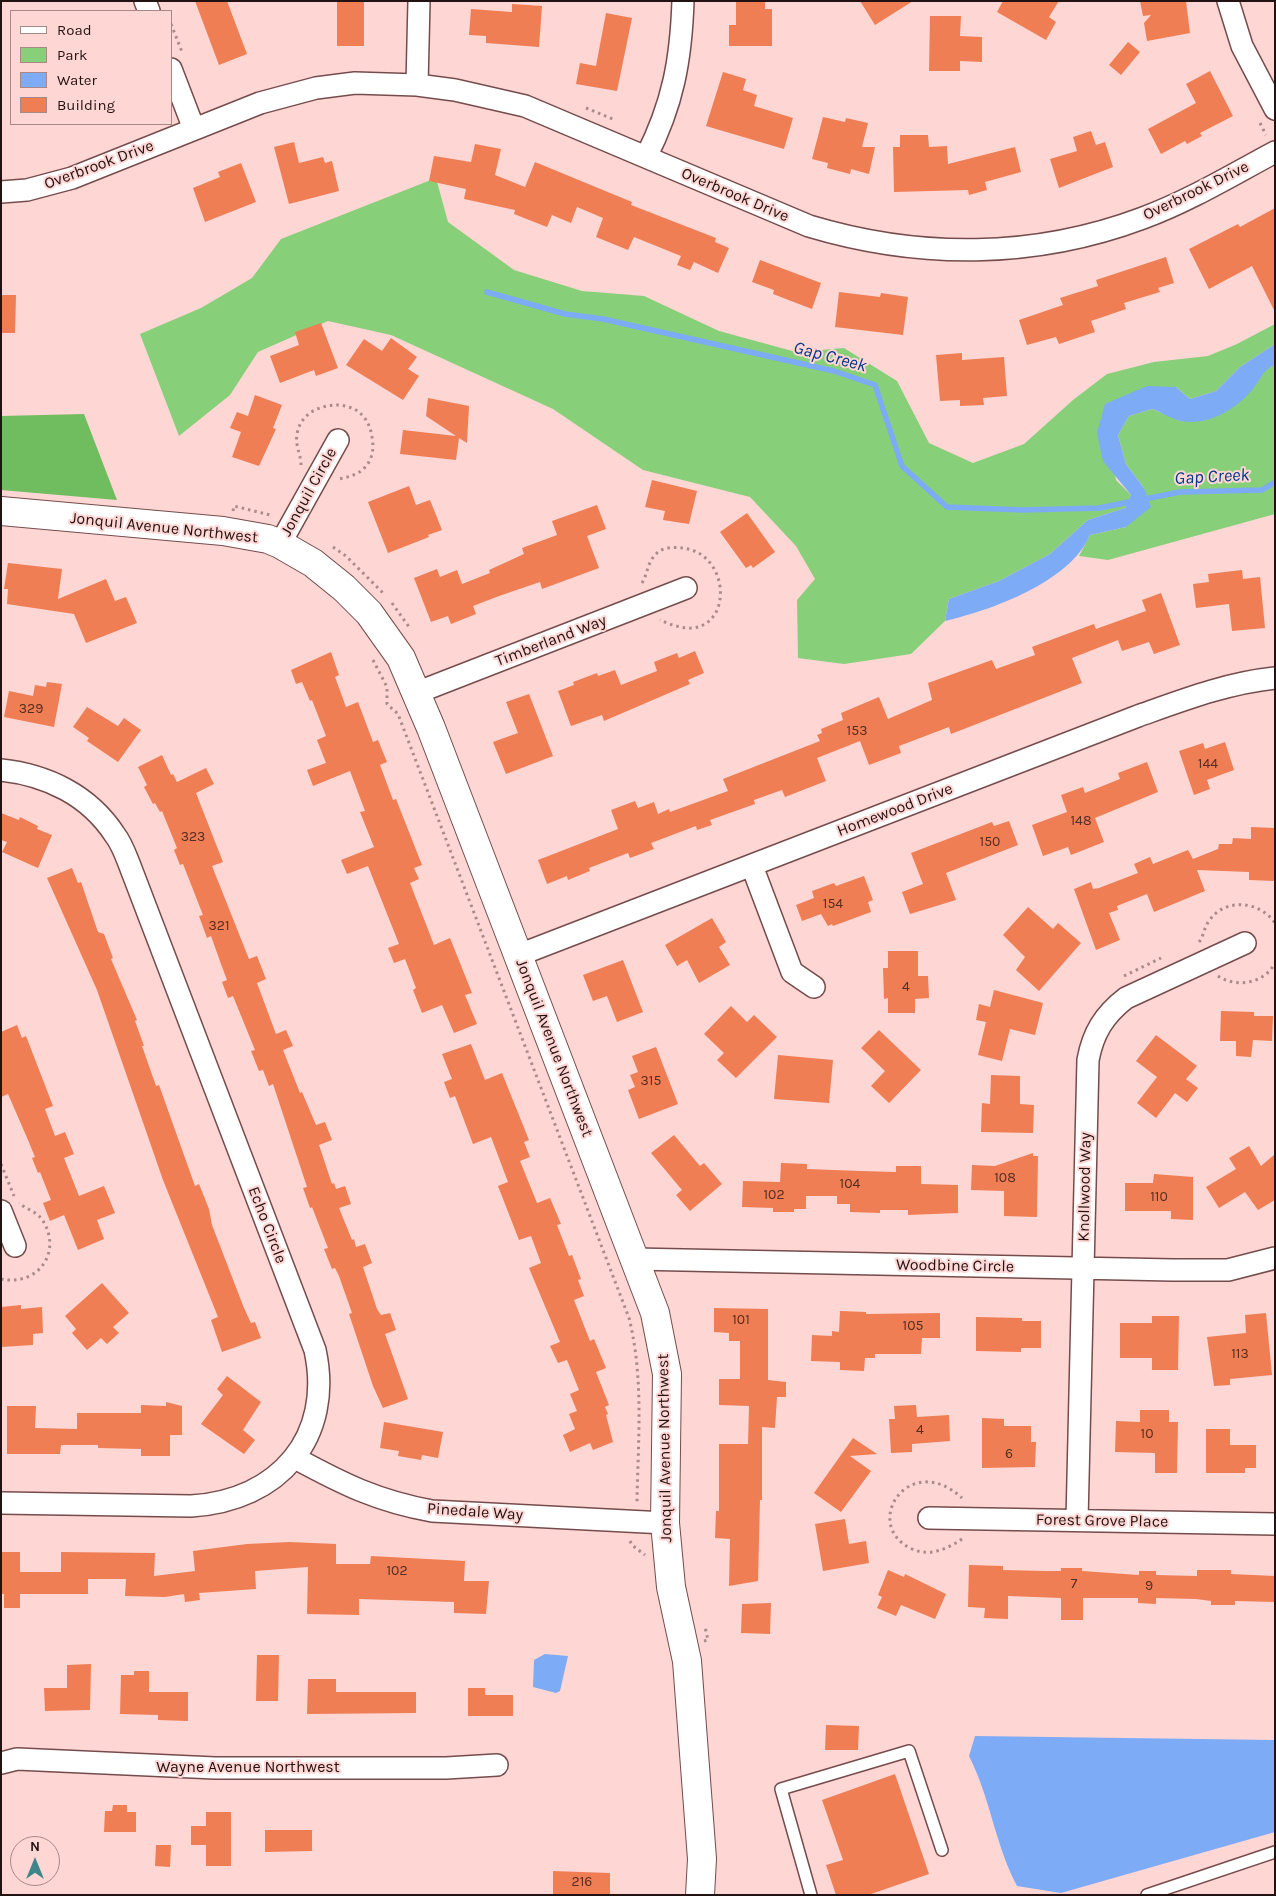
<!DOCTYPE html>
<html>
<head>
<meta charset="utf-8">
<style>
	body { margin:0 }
	#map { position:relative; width:1276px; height:1896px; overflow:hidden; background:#fed6d4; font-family:Karla,sans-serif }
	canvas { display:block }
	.frame { position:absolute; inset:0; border:2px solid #231212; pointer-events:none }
	.legend { position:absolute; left:10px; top:10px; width:162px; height:115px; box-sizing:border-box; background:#fed6d4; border:1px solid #a68886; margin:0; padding:6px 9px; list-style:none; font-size:15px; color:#231212 }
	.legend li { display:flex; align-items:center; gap:10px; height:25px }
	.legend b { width:25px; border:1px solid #a68886 }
	.north { position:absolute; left:10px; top:1836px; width:50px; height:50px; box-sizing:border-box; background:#fed6d4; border:1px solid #a68886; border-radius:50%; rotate:0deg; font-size:14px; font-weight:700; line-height:20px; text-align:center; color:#231212 }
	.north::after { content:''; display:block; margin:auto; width:18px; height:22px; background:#3e868a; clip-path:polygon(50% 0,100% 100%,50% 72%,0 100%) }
</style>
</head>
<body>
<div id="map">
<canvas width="1276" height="1896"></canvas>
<div class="frame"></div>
<ul class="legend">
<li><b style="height:6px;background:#fff"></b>Road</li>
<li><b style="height:14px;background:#88cf79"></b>Park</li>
<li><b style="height:14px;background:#7eabf6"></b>Water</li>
<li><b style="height:14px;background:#ef7e54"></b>Building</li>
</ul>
<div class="north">N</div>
</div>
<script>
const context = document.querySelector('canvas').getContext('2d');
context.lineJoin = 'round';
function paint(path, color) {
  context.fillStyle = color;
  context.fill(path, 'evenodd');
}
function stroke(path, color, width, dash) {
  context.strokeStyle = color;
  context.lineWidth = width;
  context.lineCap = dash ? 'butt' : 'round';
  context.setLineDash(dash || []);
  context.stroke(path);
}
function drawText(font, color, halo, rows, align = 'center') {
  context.font = font + ' Karla,sans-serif';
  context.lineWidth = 4;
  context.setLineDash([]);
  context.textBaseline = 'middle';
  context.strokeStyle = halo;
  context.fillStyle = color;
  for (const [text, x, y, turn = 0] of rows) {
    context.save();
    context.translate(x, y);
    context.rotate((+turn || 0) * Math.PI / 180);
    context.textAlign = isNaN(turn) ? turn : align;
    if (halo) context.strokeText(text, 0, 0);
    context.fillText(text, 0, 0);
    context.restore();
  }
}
paint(new Path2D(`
	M436,178L448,222L514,270L582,291L644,296L719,331L796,352L844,348L897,381L929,443L973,463L1024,444L1073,400L1107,374L1154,362L1208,356L1237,344L1275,324V344L1240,367L1216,391L1190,399L1176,387L1105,404L1116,480L1131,495L1125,508L1088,520L1050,554L999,581L949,599L945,621L911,654L844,664L798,658L797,600L815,579L796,546L750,497L643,470L553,409L391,335L328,321L258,352L230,395L179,436L140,334L201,308L252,278L281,239Z
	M1275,365V514L1108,560L1079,556L1090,535L1126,527L1144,488L1126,464L1118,435L1129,416L1152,409L1181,421L1252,389L1267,368Z`), '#88cf79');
paint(new Path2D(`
	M84,414L117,500L1,490V416Z`), '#6fbd5f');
paint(new Path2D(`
	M1275,344V365C1263,369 1260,381 1252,390C1235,410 1208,426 1181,421C1171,419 1161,412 1152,409L1129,416L1118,435L1126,464L1144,488L1151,507L1126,527L1090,535C1070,582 992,610 945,621L949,599L999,581L1050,554L1088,520L1125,508L1131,495L1103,461L1097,433L1105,404L1147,386L1176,387L1190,399L1216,391L1240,367Z
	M545,1654L568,1656L560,1691L556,1693L533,1687L534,1660Z
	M975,1736L1275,1740V1832L1061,1893L1017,1886C995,1844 990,1797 969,1756Z`), '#7eabf6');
stroke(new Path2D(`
	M487,292L565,314L603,319L834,371L875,385L902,466L947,507L1023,510L1099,508L1180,492L1262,490L1275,482`), '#7eabf6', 5.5);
paint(new Path2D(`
	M195,1H227L247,54L219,65Z
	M337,1H364V46H337Z
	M736,1H765V9H772V46H729V25H736Z
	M860,1H913L875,25Z
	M1003,1H1059L1049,17L1056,22L1046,40L997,12Z
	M1140,1H1186L1190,33L1147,41L1144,23L1151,15L1143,16Z
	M512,4L542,6L539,47L486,43V36L469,35L471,9L512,12Z
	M606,13L632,18L617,91L576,84L580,63L596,66Z
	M930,16H961L960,36L982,37V62L960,61V71H929Z
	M1128,42L1140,52L1121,75L1109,65Z
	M1210,71L1233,116L1200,133L1202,136L1187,144L1185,141L1161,154L1148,129L1196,103L1186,84Z
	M723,72L746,79L743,90L757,95L754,106L793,118L784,149L706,126Z
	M823,117L845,122L846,118L868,123L862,147H875L869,174L851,169L850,174L827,168L828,163L812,159Z
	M1091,131L1096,145L1105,142L1113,167L1059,188L1050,159L1077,151L1073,137Z
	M900,135H928L929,147L947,146L948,164L1015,147L1021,172L985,182L987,190L969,195L968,190L894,192L893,147H900Z
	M294,142L299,163L323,157L325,163L332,161L339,191L289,204L274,147Z
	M475,144L501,149L495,175L525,187L535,162L632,202L631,205L716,238L715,242L729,248L718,273L694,262L690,270L677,265L681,256L634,237L628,250L596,237L603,218L577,207L571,223L552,215L547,227L514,214L515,210L464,199L466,189L429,181L434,156L471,162Z
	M241,163L256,202L205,222L193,188L220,177L218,172Z
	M1275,208V312L1252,266L1209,289L1189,249L1238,224L1240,227Z
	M1166,257L1174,283L1158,288L1160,292L1124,303L1126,309L1091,321L1095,332L1059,344L1056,337L1027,345L1019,320L1063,305L1060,298L1098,286L1096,280Z
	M760,260L821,283L812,309L773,294L774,290L752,282Z
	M839,292L880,297L881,293L908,297L903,335L835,327Z
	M1,295H16L15,333H1Z
	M321,323L338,368L316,376L314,370L280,383L270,356L299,345L295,332Z
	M391,338L417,357L408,369L419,376L403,400L346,365L364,339L382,351Z
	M962,353V360L1004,357L1007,396L983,398L984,405L960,406V400L940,401L936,355Z
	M255,395L282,405L273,428L276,429L259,466L232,457L241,432L230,428L237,412L248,416Z
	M428,398L469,406L467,443L459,438L456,460L400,454L403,430L456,436L426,416Z
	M652,480L697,491L689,524L663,520L665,511L645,507Z
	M409,486L416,505L430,500L442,530L428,535L429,537L388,553L368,502Z
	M597,505L606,529L587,536L599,568L542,589L540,582L499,596L473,606L476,614L451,624L448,616L431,622L414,578L437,569L440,577L457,570L462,584L490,573L489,570L524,554L522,548L557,535L552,521Z
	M747,513L775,552L753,568L751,565L746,568L720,532Z
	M8,563L62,569L58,599L106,579L115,601L126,597L137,623L86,643L74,614L7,604L8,589H4Z
	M1242,570L1243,579L1260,577L1265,628L1232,631L1229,604L1196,608L1193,584L1209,582L1208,574Z
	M1161,593L1180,645L1154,654L1149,642L1122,651L1118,640L1072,658L1082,683L951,734L949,727L899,746L901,753L869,765L860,741L817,758L826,781L785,797L782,790L754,800L755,804L710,820L712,825L697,830L696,826L651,843L654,849L630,858L628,853L589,868L590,871L568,880L567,876L547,884L538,860L618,829L611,810L635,801L638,808L654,802L658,814L669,809L670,812L728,791L723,779L820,741L817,735L822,733L821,729L843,720L841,713L879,697L888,719L932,700L928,683L992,660L996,669L1035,655L1032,647L1064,635L1094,624L1096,629L1146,611L1142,600Z
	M695,651L704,673L688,680L690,684L604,721L602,715L571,726L558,691L574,685L573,682L597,673L598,676L615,670L621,685L657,671L654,662L677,653L679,658Z
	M331,652L339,675L335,677L346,707L358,702L373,742L378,740L387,762L380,765L393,800L396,799L422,865L414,868L419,879L410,883L434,945L450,938L472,993L465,995L477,1024L454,1033L442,1005L422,1013L413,990L416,988L405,959L394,963L388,948L399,944L368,866L347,874L341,860L374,847L360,812L365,811L350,771L313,786L307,770L326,763L317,740L326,736L312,700L310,701L302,682L296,684L291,670Z
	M47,682L62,684L54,727L4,717L9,691L33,696L35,685L46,687Z
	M529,694L553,756L506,774L493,742L518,733L506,702Z
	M87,707L118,726L124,718L141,730L118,762L87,741L89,738L73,727Z
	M1225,742L1234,770L1207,780L1210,789L1194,795L1179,751L1203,743L1205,749Z
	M162,755L171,775L173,774L177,782L206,768L214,784L196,793L223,862L212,866L249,959L257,956L266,979L257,983L276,1034L286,1030L293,1046L283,1050L300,1093L302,1092L316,1125L325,1122L332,1140L319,1145L332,1184L334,1183L336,1189L345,1186L351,1204L339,1208L352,1240L354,1239L356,1247L365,1244L372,1263L363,1267L377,1309L381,1315L390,1313L396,1330L385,1334L408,1399L383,1408L373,1386L349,1314L352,1313L339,1276L335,1268L332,1269L324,1249L328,1248L312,1207L310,1208L303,1188L307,1187L273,1084L269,1086L263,1070L259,1071L251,1051L255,1050L233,996L228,998L222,982L227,980L221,964L211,936L207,938L199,916L203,915L183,864L180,865L174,850L177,848L162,811L160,812L155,803L153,804L144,787L147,785L138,767Z
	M1147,762L1158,792L1095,818L1104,842L1071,855L1068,847L1043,856L1032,825L1067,812L1061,795L1083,787L1085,793L1120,779L1118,773Z
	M1,813L19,820L20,817L38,826L37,829L52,835L38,868L2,852L7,842L1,840Z
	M1009,821L1018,845L946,873L956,900L910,914L902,892L923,884L911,853L992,822L994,826Z
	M1251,827L1275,828V881L1249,880V872L1197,870L1205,891L1154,912L1147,894L1117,906L1118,910L1109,913L1120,940L1096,950L1074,889L1091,882L1093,889L1099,888L1138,873L1134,864L1150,857L1153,864L1188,850L1193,859L1218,849L1219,844H1232L1233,838L1251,839Z
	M72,868L78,883L81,882L98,932L104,934L113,958L111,959L137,1020L135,1021L144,1046H142L156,1086L159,1085L195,1186L199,1184L209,1209L212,1225L244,1308L251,1323L255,1322L261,1338L222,1352L211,1320L218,1317L163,1180L97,990L47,878Z
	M864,876L873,900L868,902L871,912L833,926L832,924L828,926L821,914L802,921L796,905L814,898L812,891L834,883L836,886Z
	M1028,907L1053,929L1058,923L1081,943L1039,991L1016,970L1025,957L1003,935Z
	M712,918L726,942L719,947L730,965L699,983L687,960L677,966L665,945Z
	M888,951H918V976H928L929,998L915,999V1013H888V998L884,999L883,968H888Z
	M623,960L643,1012L617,1022L607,996L593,1001L583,975Z
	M994,990L1043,1003L1035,1035L1010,1029L1002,1061L978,1055L986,1022L976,1020L979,1004L990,1007Z
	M731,1006L747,1022L754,1015L777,1037L736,1078L717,1060L724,1053L704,1034Z
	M1221,1011L1254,1012V1016H1273L1272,1041L1253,1040L1251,1057L1236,1056V1041H1220Z
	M17,1025L22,1038L26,1036L53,1106L45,1109L55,1136L65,1132L74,1154L64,1158L79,1196L104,1186L115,1213L97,1220L104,1239L78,1250L64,1215L50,1221L43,1203L51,1200L40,1172L38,1173L32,1158L35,1157L28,1140L8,1094L1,1097V1032Z
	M879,1030L921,1070L889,1103L871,1086L885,1071L861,1048Z
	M1156,1035L1197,1066L1186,1079L1198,1088L1187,1102L1175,1093L1156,1118L1137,1103L1157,1077L1136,1061Z
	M471,1044L485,1080L502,1073L529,1140L524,1142L530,1157L520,1161L537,1203L550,1198L561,1224L557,1225L569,1256L572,1255L581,1279L578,1280L584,1296L574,1300L590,1341L594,1339L606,1368L596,1372L609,1405L605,1407L608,1414L606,1415L613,1442L593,1450L590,1443L570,1452L563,1435L575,1429L569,1414L577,1411L570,1394L579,1390L567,1360L558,1363L550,1346L560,1342L529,1268L541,1263L531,1236L519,1240L498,1186L508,1182L491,1137L473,1144L455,1096L450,1098L444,1082L452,1079L442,1054Z
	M656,1047L678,1104L639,1119L628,1090L635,1087L630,1075L638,1072L632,1056Z
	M778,1055L833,1060L829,1103L774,1099Z
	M991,1075L1020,1076V1104L1034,1105L1033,1133L981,1132L982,1103L990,1104Z
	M674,1135L700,1166L704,1163L722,1184L690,1211L676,1195L682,1190L651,1153Z
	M1249,1146L1261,1166L1275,1154V1200L1258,1210L1245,1192L1219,1208L1206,1187L1236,1169L1229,1158Z
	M1033,1153V1156H1038L1037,1217L1004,1216V1191L971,1190L972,1165L995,1166Z
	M781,1163L807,1164V1169L861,1171L896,1172V1166H921V1184L958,1185V1213L908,1215V1210H880V1213L850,1212V1204H837V1196H806V1209H794V1212H773V1208L742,1207L743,1181L780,1182Z
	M1154,1174L1193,1177V1220L1171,1219V1211H1125V1183H1153Z
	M102,1283L129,1313L113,1327L119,1333L107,1344L101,1338L87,1350L72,1333L76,1329L65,1316Z
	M21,1305V1309L42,1307L43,1333L33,1334V1345L1,1347V1307Z
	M714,1308L768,1309V1380L786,1382V1397H777L775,1428L762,1427V1500H760L758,1581L729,1586L730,1539L715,1538L716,1511H719V1444H748L749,1406L719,1405V1379H740V1341H729V1333L714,1332Z
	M840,1311L866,1312V1314L940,1313V1338H922L921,1354H875V1358H865L864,1371L840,1370V1362L811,1361L812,1335L832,1336V1331L839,1332Z
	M1266,1313L1272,1375L1230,1379V1385L1214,1386L1207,1337L1246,1333L1245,1315Z
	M1152,1316H1179L1178,1370H1152V1358H1120V1323H1152Z
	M976,1317L1022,1318V1321H1041V1348H1021V1352L976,1351Z
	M227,1376L261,1402L243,1430L255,1440L244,1454L201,1424L223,1395L217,1389Z
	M166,1402L182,1406V1435H170V1456H141V1449L98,1448V1445H61L60,1454H7V1406H36L35,1428L77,1429V1413H141V1405L166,1406Z
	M916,1405L917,1417L949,1415L950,1441L912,1444V1452L891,1453L889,1419H895L894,1406Z
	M1140,1410H1169V1422H1178L1177,1473H1155V1453L1115,1452L1116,1421L1140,1422Z
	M982,1418L1004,1419V1426H1031V1442H1036L1035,1467L982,1468Z
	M384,1422L443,1432L438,1458L422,1455L421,1460L398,1456L399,1451L380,1448Z
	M1206,1429H1230V1445H1256V1468H1245V1473H1206Z
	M853,1438L877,1454L850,1456L871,1471L841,1512L814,1493Z
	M845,1519L849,1544L866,1541L869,1563L823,1571L815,1524Z
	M289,1542L336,1544V1564H370L371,1556L465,1561L464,1581H489L486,1614L454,1613V1602L359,1599V1615L307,1614L308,1567L255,1571L256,1589L199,1593L200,1600L185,1602L184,1594L165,1597L125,1596L126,1579H88V1594H20V1608H4V1594H1V1552H20V1572H61V1552L155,1553L154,1576L195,1571L193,1551L247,1544Z
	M969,1565L1003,1566V1570L1045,1571H1061V1568H1082V1571L1139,1575V1571H1156V1575L1197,1576V1570H1231V1574L1275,1576V1602L1235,1601V1605H1211V1601L1196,1599L1156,1598V1604L1138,1603V1598H1083V1620H1061V1598L1008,1596V1619L984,1618L985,1608L968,1607Z
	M888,1570L904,1577L905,1574L946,1594L935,1619L901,1605L896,1616L877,1608L882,1597L878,1595Z
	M771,1603L770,1634L741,1633L742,1604Z
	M257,1655H279L278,1701H256Z
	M91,1664L90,1710L45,1711L44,1688H67V1665Z
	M134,1671H149V1692H188V1721L158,1720V1715L120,1714L121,1675H134Z
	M308,1679H336V1692H416V1713L307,1714Z
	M468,1688H485V1695H513V1716H468Z
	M826,1725L859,1726L858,1750H825Z
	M895,1774L929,1874L868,1895H836L826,1865L843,1860L822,1800Z
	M113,1805H127V1812H136V1832H104L105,1811H112Z
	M206,1812H231V1866H206V1845H191V1826H206Z
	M265,1830H312V1851L265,1852Z
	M156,1845H171L170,1867L155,1866Z
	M553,1871L610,1873V1895H553Z`), '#ef7e54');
const service = new Path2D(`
	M811,1895L781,1789L909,1751L942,1850
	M1147,1895L1275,1852`);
const minor = new Path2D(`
	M145,1L149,11
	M1228,1L1242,46L1275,109
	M171,69L194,129
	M417,85L419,1
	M646,157C673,104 681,60 683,1
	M1,192L27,190L72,178L260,103L316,88L355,83L417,85L455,90L525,106L809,226C919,259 1034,259 1143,218C1189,201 1232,175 1275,152
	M280,544L338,440
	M416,693L686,588
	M1,770C47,775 89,795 115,835C122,844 126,856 130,866L315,1350C334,1437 279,1501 191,1506L1,1503
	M752,866L792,972L814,987
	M519,955L1138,716C1183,700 1227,683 1275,678
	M1,1211L15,1246
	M634,1259L1173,1270H1228L1275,1258
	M295,1458C343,1484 377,1501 432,1511L665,1523
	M929,1518L1275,1524
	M1077,1520L1088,1060C1093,1033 1104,1015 1126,998L1245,943
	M1,1763L17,1759L215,1768H446L497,1765`);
const tertiary = new Path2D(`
	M1,511L223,531L268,539L280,544L313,563L344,588L369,613L401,658L431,728L655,1313L667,1374L665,1523L671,1587L687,1661L702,1859L700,1895`);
stroke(service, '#754c4b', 14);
stroke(minor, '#754c4b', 24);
stroke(tertiary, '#754c4b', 30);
stroke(new Path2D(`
	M171,24L182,52
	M586,108L615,120
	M1260,123L1266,135
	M301,465C301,455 295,445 297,435C298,423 307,413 317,409C343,399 368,408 372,437C374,447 373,458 366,466C360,474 349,477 339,479
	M233,511L234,506L270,515
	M333,547L346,556L385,595
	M642,583C648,573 647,562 657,553C663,547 674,547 682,548C728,552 734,623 693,628C682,629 669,624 660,620
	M392,603L409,627
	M373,660L387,687V704L398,714L629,1318C644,1378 638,1440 637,1502
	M1199,942C1204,936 1204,927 1209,921C1225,897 1260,901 1275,923
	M1124,976L1161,958
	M1218,976C1236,988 1264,984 1275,963
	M1,1164L14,1196
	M1,1279C39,1287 64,1250 41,1218C35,1211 26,1209 19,1203
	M962,1539C947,1549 930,1557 912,1549C860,1525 909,1449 962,1498
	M630,1541L632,1545L645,1555
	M704,1641L708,1640L705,1627`), '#aa8b8a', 3, [2.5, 4]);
stroke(service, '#fff', 11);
stroke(minor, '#fff', 21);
stroke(tertiary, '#fff', 28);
drawText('14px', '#562d22', null, [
	["329",31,709],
	["153",857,731],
	["144",1208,764],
	["148",1081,821],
	["323",193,837],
	["150",990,842],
	["154",833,904],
	["321",219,926],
	["4",906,987],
	["315",651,1081],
	["108",1005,1178],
	["104",850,1184],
	["102",774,1195],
	["110",1159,1197],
	["101",741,1320],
	["105",913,1326],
	["113",1240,1354],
	["4",920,1430],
	["10",1147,1434],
	["6",1009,1454],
	["102",397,1571],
	["7",1074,1584],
	["9",1149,1586],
	["216",582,1882]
]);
drawText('16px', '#231212', '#fed6d4', [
	["Overbrook Drive",99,165,-20],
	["Overbrook Drive",1196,191,-26],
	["Overbrook Drive",735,195,23],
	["Jonquil Circle",309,492,-61],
	["Jonquil Avenue Northwest",164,528,6],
	["Timberland Way",551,641,-21],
	["Homewood Drive",895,810,-21],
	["Jonquil Avenue Northwest",554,1048,69],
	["Knollwood Way",1085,1187,-89],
	["Echo Circle",267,1225,69],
	["Woodbine Circle",955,1266,1],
	["Jonquil Avenue Northwest",665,1448,-91],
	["Pinedale Way",475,1512,4],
	["Forest Grove Place",1102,1521,1],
	["Wayne Avenue Northwest",248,1767]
]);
drawText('italic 18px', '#033687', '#fed6d4', [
	["Gap Creek",830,357,15],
	["Gap Creek",1212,477,-3]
]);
</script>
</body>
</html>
